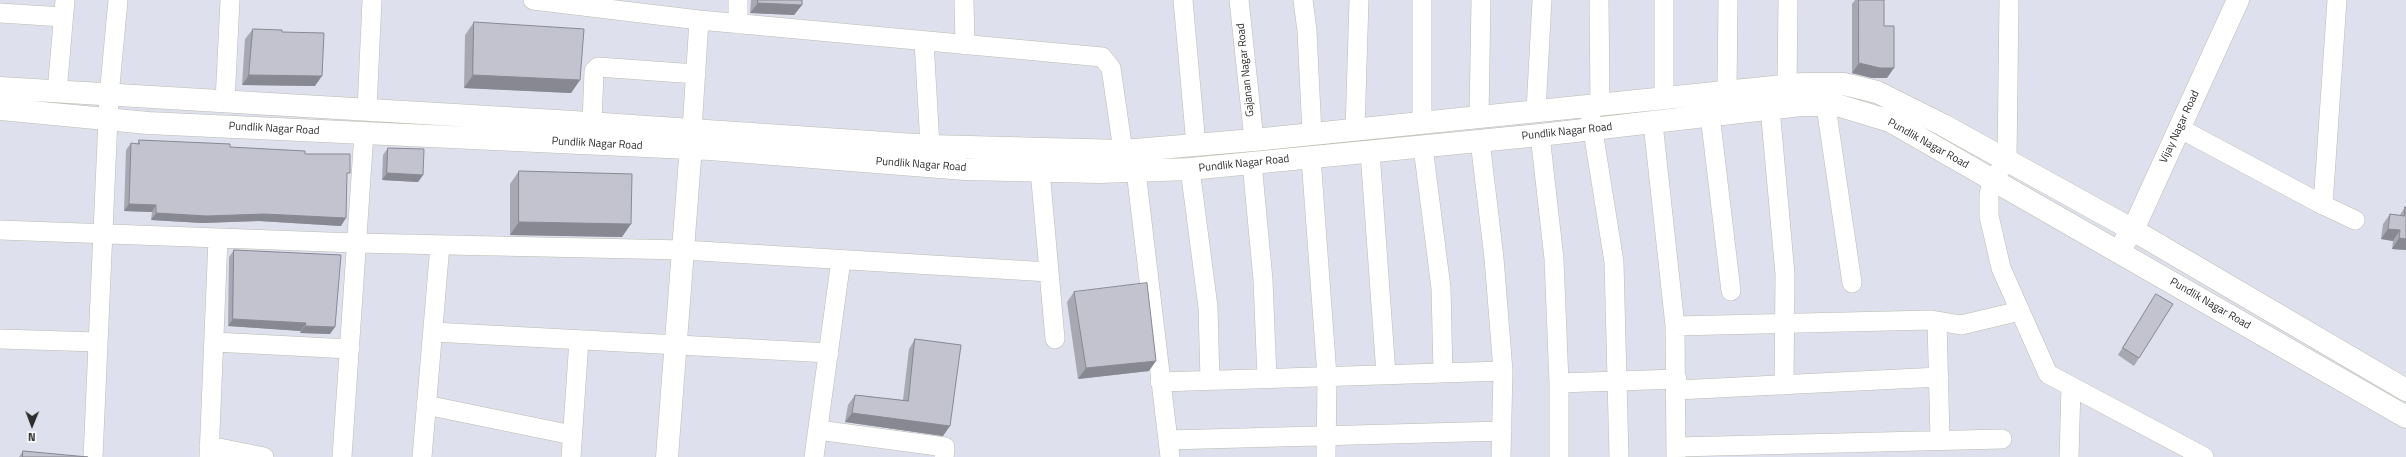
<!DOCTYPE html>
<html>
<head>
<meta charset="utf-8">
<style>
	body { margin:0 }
	#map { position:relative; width:2406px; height:457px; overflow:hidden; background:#dee0ee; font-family:"Titillium Web",sans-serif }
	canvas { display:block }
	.north { position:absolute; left:12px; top:405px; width:40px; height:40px; -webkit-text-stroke:3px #fff; paint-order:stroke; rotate:181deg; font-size:11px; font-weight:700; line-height:16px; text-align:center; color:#2c2c2c }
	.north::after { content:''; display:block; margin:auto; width:14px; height:18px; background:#2c2c2c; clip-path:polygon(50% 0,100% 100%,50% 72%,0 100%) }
</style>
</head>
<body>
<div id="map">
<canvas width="2406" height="457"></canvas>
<div class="north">N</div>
</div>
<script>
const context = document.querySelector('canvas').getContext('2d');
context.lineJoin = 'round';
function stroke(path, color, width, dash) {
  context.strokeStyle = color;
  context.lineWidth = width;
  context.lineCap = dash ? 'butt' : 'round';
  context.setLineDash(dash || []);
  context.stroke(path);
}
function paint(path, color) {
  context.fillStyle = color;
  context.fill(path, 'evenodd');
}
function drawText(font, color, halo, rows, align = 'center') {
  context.font = font + ' "Titillium Web",sans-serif';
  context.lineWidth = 3.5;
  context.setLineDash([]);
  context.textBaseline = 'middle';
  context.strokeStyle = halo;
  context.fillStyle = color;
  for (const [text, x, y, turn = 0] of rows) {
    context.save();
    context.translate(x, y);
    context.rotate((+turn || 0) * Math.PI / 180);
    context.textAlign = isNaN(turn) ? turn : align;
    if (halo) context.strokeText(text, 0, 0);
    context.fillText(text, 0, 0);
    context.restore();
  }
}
const street = new Path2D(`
	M533,0L699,20L1102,57L1111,68L1123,151L1136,171L1170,457
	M964,0L965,45
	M1183,0L1196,145
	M1239,0L1254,140
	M1303,0L1307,31L1312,134
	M1599,0L1600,105
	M1664,0V98
	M2009,0L2007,161L1992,180L1989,195V216L2001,268L2048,374L2204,457
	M0,13L63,17
	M738,24V0
	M924,41L930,146
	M1787,86L1788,0
	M57,92L65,0
	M1727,92L1728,0
	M225,102L230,0
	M1589,106L1614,262L1619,457
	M1826,106L1852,283
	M1770,108L1785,274L1784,385
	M367,110L372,0
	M1536,111L1542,0
	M1710,115L1731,291
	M1479,117L1481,0
	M592,123L594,71L598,67L696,74
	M1422,123V0
	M1653,123L1675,326L1676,457
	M2179,128L2323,205L2355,220
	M692,130L699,20
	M1355,130L1359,0
	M1540,135L1554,259L1559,383V457
	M1480,141L1494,258L1503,371L1501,457
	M1423,147L1441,288L1443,372
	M1370,152L1386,374
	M1311,158L1327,376L1326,457
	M1252,163L1263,280L1267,378
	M1190,169L1208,307L1210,380
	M1040,170L1055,339
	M2323,205L2337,0
	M0,230L356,243L683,250L1049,272
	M1937,321L1940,439
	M1675,326L1931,320L1961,325L2020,311
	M433,332L829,353
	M0,339L98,342
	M214,342L350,349
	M1160,382L1503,371
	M1559,383L1677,379
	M1677,390L1939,377
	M426,405L572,435
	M818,430L945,447L944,457
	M1168,440L1502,431
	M209,446L264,457
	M1677,447L2002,439
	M93,457L109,96L118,0
	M209,457L218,238
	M342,457L364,133
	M422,457L440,245
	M571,457L579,340
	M814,457L841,260
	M2069,457L2071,387`);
const secondary = new Path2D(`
	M0,88L573,122L930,146L1123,151L1254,140L1803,84H1844L1877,92L1943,125L2133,230L2406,390
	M0,109L148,123L710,149L965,169L1099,172L1190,169L1540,135L1801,105H1837L1890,121L2406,417
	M2125,241L2133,230L2238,0
	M667,457L692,133`);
stroke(street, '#babcae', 20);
stroke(secondary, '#babcae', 23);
stroke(street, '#fff', 19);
stroke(secondary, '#fff', 22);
paint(new Path2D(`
	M751,0H802V5L794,15L750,13Z
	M1855,0H1884V26L1887,78H1872L1852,73V4Z
	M474,22L580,80L571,93L464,88L465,35Z
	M253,29L282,32L315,86L242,85L245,39Z
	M139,140L305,154L347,177L341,226L259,221L202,223L151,220L152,212L124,211L126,150L131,143L137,144Z
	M388,148L423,175L418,182L382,180L383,155Z
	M519,171L622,237L510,235V184Z
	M2405,207L2406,208V250L2392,249L2393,241L2381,239L2383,224L2390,214L2400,215Z
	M234,250L330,334L300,333L301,331L228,326L229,257Z
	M1074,292L1149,371L1078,379L1067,302Z
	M2156,294L2139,358L2134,366L2118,355Z
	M915,339L943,436L845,422L848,405L855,395L903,400L909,349Z
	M23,451L88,457H19Z`), '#a8a8b3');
paint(new Path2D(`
	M758,3L802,5L794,15L750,13Z
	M1859,63L1894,68L1887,78H1872L1852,73Z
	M249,75L322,76L315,86L242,85Z
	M473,75L580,80L571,93L464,88Z
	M387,173L423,175L418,182L382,180Z
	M129,204L156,205L152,212L124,211Z
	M156,213L264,214L346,218L341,226L259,221L202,223L151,220Z
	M519,222L631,224L622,237L510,235Z
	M2388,229L2400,230L2393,241L2381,239Z
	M2399,238L2406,239V250L2392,249Z
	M233,319L306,323L301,331L228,326Z
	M305,326L335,327L330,334L300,333Z
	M1156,361L1149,371L1078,379L1086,368Z
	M852,413L950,426L943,436L845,422Z`), '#888892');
const building = new Path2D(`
	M758,0H802V5L758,3Z
	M1859,0H1884V26H1894V68H1880L1859,63Z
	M474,22L584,29L580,80L473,75Z
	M253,29L282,30V32L324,33L322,76L249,75Z
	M139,140L230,144V147L305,151V154H350V173H347L346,218L264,214L207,216L156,213V205L129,204L131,143L139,144Z
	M388,148L424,149L423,175L387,173Z
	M519,171L632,174L631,224L519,222Z
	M2405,207L2406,208V239L2399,238L2400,230L2388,229L2390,214L2404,216Z
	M234,250L341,255L335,327L305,326L306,323L233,319Z
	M1147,283L1156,361L1086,368L1074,292Z
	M2156,294L2173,304L2139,358L2123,348Z
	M915,339L961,345L950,426L852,413L855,395L908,401Z
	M23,451L88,457H23Z`);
paint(building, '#c3c3d0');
stroke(building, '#888892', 1);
drawText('11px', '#2c2c2c', '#fff', [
	["Gajanan Nagar Road",1246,70,-96],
	["Vijay Nagar Road",2180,127,-65],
	["Pundlik Nagar Road",274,129,3],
	["Pundlik Nagar Road",1567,132,-6],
	["Pundlik Nagar Road",597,144,3],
	["Pundlik Nagar Road",1928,144,29],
	["Pundlik Nagar Road",1244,164,-6],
	["Pundlik Nagar Road",921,165,4],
	["Pundlik Nagar Road",2210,304,30]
]);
</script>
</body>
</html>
